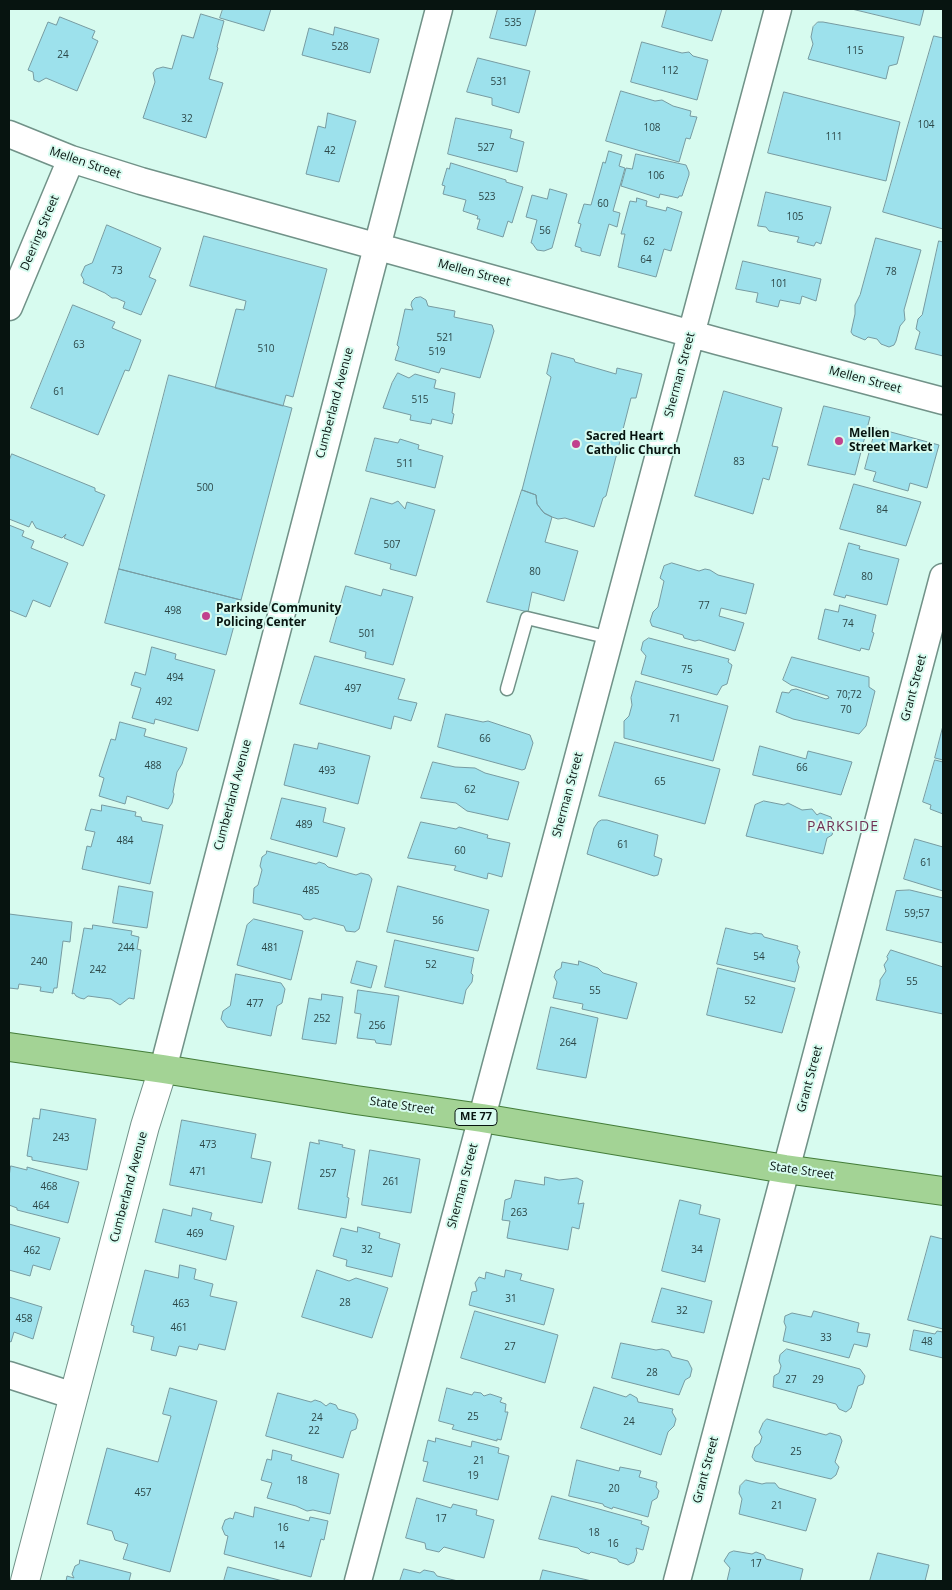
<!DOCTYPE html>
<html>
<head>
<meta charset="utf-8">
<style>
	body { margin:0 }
	#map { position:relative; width:952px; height:1590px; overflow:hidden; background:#d7fbef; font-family:"Open Sans",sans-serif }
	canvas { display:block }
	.frame { position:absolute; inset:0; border:10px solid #071410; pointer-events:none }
</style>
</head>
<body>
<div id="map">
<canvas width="952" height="1590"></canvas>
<div class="frame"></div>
</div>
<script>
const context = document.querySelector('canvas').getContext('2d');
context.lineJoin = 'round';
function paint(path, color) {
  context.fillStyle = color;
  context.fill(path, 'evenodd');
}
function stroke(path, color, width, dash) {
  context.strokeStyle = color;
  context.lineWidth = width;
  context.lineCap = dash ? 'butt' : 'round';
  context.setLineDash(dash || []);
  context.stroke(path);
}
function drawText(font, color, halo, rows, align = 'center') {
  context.font = font + ' "Open Sans",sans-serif';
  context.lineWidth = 4;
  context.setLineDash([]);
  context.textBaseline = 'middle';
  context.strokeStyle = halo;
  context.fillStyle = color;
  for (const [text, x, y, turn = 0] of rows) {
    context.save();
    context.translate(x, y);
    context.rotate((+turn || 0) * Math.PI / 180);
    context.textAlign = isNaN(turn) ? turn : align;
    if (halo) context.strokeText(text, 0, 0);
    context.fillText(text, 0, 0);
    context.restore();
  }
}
const building = new Path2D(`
	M223,9H271L264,31L220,18Z
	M498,9H536L526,46L490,38Z
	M667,9H722L712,41L662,27Z
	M852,9H924L920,25Z
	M201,14L224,21L217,47L218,48L209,79L223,83L206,138L143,118L155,82L153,73L156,69L163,67L172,69L182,35L193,38Z
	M60,17L95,31L92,38L98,41L77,91L46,78L39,82L34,80L33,72L28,70L48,22L56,25Z
	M818,22H823L904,37L897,64L889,66L886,79L808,59L813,44L811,37L813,27Z
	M335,27L379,39L370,73L302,55L309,28L333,35Z
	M934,36L943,38V229L883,212Z
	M642,42L682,53L689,52L693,56L708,60L697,100L631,82Z
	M478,58L530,71L519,113L492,105V98L467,92Z
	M621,91L655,101L662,100L673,106L691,111L690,116L697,117L690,139L686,138L679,162L606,141Z
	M784,92L900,122L886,181L768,153Z
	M328,113L356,121L339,182L306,174L318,126L325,128Z
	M456,118L512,130L510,138L524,142L517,172L448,154Z
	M609,151L622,155L619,166L625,168L613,211L620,213L617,227L609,224L600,256L581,251V248L575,246L581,224L578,223L584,204L591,205L603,162L605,163Z
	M636,154L686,165L689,172V175L682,196H679L678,198L660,194L659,198L621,186L626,168L632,169Z
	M451,163L506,180V182L523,187L512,223L508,221L503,237L477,229L480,219H477L478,216L463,211L466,200L443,194L445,186L442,185L447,168L449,169Z
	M550,189L567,194L552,248L544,251L537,250L532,243H531L537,220L526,217L532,195L547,199Z
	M766,192L831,207L821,244L816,242L814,246L797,242L799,237L769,231L766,227L758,226Z
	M637,198L647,201L646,206L666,211L667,207L682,212L671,251L664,249L656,277L618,267L625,234H621L630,201L636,202Z
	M107,225L161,248L149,277L156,280L141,315L123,308L125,302L116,298H112L105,293L83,283L84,280L81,275L85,266L92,263Z
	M204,236L327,269L293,397L286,395L283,406L215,388L236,309L244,310L246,301L190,286Z
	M876,238L921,250L904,310L905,320L900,326L896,341L894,345L889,347L881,344L877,339L868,337L865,340L853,335L851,332L855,314V305L860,295Z
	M939,241L943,242V356L915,349L920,332L916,329L918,319L922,315Z
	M743,261L821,279L816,301L802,296L800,304L780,300L778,307L756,302L758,293L736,289Z
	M421,297L426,300L428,306L455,311L454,317L492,325L494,331L480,378L441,368L439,373L395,360L399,347L397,345L405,309L413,310L411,305L412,301L415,298Z
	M73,305L115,322L112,328L141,340L129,371L125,370L98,435L31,408Z
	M552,353L574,359L575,362L616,374L617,368L642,374L636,398H631L606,496L603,498L594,527L565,518L558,519L552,517L544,513L540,508L537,504L536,495L522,490L551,377L547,374Z
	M398,373L409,378L415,374L436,380L434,388L455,393L452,413L454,414L452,424L432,419L431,424L410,420L411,415L383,408L392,383Z
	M169,375L292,408L241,600L119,569Z
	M724,391L782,408L772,446L778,447L769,480L763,478L753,514L695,496Z
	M824,406L870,417L855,475L808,465Z
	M876,428L939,445L927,488L910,483L908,491L873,481L876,472L865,469Z
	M375,438L398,443L400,439L419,445L418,449L443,456L435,488L366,471Z
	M12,454L95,488V491L105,495L83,546L64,538L66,534L62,538L36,528L32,521L29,527L9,519V461Z
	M854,484L921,502L906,546L840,529Z
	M522,490L536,495L537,504L540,508L544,513L552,517L545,542L578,551L564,601L532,592L528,612L487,602Z
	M371,498L392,504L398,501L405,509L407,502L435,510L416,576L390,569L391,564L355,554Z
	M9,525L24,531L22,536L34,541L31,548L68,563L50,607L33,600L26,617L9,610Z
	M849,543L860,546L859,549L899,559L887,605L846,595L845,598L834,595Z
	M672,563L699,571L705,569L710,570L718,575L754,584L746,614L721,608L719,616L744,623L735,651L699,640L695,641L684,638L683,635L652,626L650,621L653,612L658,607L664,581L660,578L664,566Z
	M119,569L241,600L226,655L105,623Z
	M346,586L381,596L383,589L413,597L393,665L365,658L366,652L330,642Z
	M840,605L876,615L872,632L874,633L869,650L861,648L860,651L818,639L825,609L838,612Z
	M649,638L729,659L728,662L732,665L727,684L722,686L717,695L641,674L646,656L641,650L643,642Z
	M152,647L176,654L175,659L215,670L198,731L155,719L154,724L132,718L141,688L131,685L135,672L145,675Z
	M315,656L405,679L398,699L417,703L411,721L394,716L391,729L300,704Z
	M792,657L869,677V687L875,691L866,726L859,734L793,719L776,712L782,692L789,693L791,690L796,689L826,699L829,698L828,696L791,685L783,680Z
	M636,681L728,706L713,761L624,738V721L629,716L632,705L631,698Z
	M446,714L483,722L488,721L530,735L533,743L525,769L522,770L438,747Z
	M120,722L146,729L144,736L187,748L182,764L177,772L173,792L174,794L172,803L168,809L127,796L125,804L99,796L104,778L99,776L111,739L115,740Z
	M943,726V760L935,758Z
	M615,742L720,769L705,824L599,796Z
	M319,743L370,756L358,804L284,785L294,744L317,749Z
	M760,746L806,759L808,751L852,762L841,795L753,775Z
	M935,760L943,762V814L930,809L931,805L923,802Z
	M433,762L455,767L475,768L485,773L519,782L508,820L467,811L456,803L421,798Z
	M282,798L326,808L323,822L345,828L337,857L271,839Z
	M764,801L784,805L788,803L802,810L812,809L817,815L820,813L831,817L834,827L832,835L827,838L823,854L746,836L755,805Z
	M102,805L136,812L135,816L141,817L142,821L163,825L150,884L82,869L87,846L91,847L95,832L85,830L91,809L101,811Z
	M602,820H607L658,835L654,856L662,859L658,875L654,876L587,854L594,828L598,822Z
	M421,822L456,829L459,827L488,835L487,838L510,843L502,877L488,873L487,879L454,870L456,866L408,858Z
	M915,839L943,847V891L904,879Z
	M267,851L316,864L319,862L325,864L328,867L356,875L361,873L369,875L372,879L359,929L355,932L346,931L344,926L314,918L310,920L304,919L301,915L253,903L254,888L258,885L262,870L260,866L262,857L266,854Z
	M119,886L153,892L147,928L113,923Z
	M398,886L489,910L478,951L387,932Z
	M910,890L943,898V943L886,930L896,891Z
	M9,914L72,922L70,942L63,941L57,988H54L53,993L40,991L41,987L19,984L18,989L9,988Z
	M254,919L303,931L291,980L237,965L247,925Z
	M93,925L132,931L131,935L139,937L137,949L141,950L134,999L129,998L120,1005L111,999L88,996L84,999L80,998L76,996L74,993L72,994L84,928L92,929Z
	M726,928L751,934L755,933L762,934L764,937L798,946L797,948L800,952L797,961L799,967L795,982L717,964Z
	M395,940L474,958L471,973L473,975L472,982L466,990L463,1004L385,987Z
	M891,950L943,967V1014L876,1000L880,984V980L886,971L884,965L888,959L887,957Z
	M357,961L377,966L371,988L351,983Z
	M579,961L598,968L603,973L637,983L627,1019L582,1009L583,1004L553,998L557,982L554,977L556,971L561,968L562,962L578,965Z
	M718,968L795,988L782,1033L707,1015Z
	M236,974L281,983L285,989L282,1003L277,1006L271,1036L227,1027L221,1019L223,1011L230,1006Z
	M358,990L399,996L391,1045L376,1043L375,1040L357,1038L361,1014L355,1013Z
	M322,994L343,997L336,1044L302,1039L309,998L321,1000Z
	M551,1007L598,1018L586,1078L537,1069Z
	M41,1109L96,1119L87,1170L32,1160V1157L27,1156L33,1118L39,1119Z
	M182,1120L256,1134L251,1158L271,1162L262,1203L170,1185Z
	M319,1140L343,1145L342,1147L355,1150L347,1197L349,1198L346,1218L298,1209L310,1142L319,1144Z
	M370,1150L420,1159L411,1213L362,1205Z
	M11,1166L27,1170V1167L79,1182L68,1223L17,1210V1208L9,1205V1177Z
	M545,1177L559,1180L577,1178L583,1181L578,1204L584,1203L579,1229L572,1227L568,1250L507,1238L510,1221L502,1220L505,1200L511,1198L515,1180L544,1185Z
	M680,1200L701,1205L699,1214L720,1219L705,1282L662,1271Z
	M193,1208L212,1213L210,1220L234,1226L226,1260L155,1242L163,1209L191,1216Z
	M9,1224L60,1238L50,1270L33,1265L30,1276L9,1270Z
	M358,1227L380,1233L379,1238L400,1244L392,1277L346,1266L347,1260L333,1256L341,1228L357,1232Z
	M931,1236L943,1239V1329L908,1320Z
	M180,1265L196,1269L194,1279L213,1284L210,1296L237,1302L225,1350L199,1344L197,1350L179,1346L176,1356L151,1350L154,1337L133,1332L134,1326L131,1325L145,1270L178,1278Z
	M317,1270L349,1281L356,1278L388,1288L372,1338L302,1317Z
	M506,1270L522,1274L520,1280L554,1289L544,1325L469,1305L472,1292L477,1291L475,1283L479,1277L485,1279L486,1272L504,1277Z
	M662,1288L712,1301L704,1333L652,1322Z
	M9,1297L42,1307L33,1339L14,1332L11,1342L9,1341Z
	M475,1311L558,1335L545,1383L461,1358Z
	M814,1311L859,1323L857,1332L870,1334L867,1347L854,1344L849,1358L783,1341L786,1327L784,1322L785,1316L792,1313L811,1317Z
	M914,1330L935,1334L937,1331L943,1332V1358L910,1350Z
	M621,1343L656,1350L662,1349L669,1351L672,1357L688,1361L692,1369L690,1377L685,1380L679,1395L612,1378Z
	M787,1349L860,1369L865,1376L863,1384L858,1386L851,1408L846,1412L839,1409L836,1404L773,1387L774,1376L779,1373L781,1366L779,1361L780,1355Z
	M594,1387L626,1397L630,1394L637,1398L638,1402L673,1409L672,1412L676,1419L674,1426L668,1432L661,1455L581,1428Z
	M170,1388L217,1401L170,1572L123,1559L128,1544L115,1540L112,1531L87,1524L107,1448L158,1462L171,1416L163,1414Z
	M447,1388L472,1395L474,1392L481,1393L484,1396L490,1394L502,1398L500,1402L506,1404L505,1412H508L501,1440L497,1439V1441L452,1429L454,1425L439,1421Z
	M278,1393L311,1402L315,1400L321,1402L326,1406L330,1403L336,1405L338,1409L355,1414L358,1420L356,1429L351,1431L343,1458L266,1436Z
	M767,1419L826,1435L830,1433L840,1436L842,1441L835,1462L839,1467L836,1475L831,1479L755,1461L752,1457L755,1447L760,1443L762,1437L759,1432L763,1423Z
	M436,1438L471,1447L472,1441L499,1448L498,1453L509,1456L498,1500L423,1481L428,1462L423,1461L428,1440L435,1442Z
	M273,1450L292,1455L291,1460L339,1474L330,1514L313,1510L307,1511L296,1506L267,1498L272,1483L261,1480L267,1459L271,1460Z
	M577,1460L619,1471L620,1467L641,1471L639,1477L657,1482L656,1487L659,1491L657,1498L652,1501L648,1517L613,1507L612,1509L604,1506L603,1504L569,1496Z
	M746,1480L762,1484L766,1483H775L779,1488L816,1499L806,1531L739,1514L742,1499L739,1493L740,1486Z
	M552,1496L642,1521L641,1524L649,1527L643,1550L636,1548L637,1553L634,1562L628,1565L619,1562L617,1559L591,1552L589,1554L581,1551L578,1548L539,1539Z
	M417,1498L451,1508L453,1504L477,1510L476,1515L494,1520L484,1558L444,1547L439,1552L426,1549L425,1543L406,1538Z
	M255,1507L309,1521L310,1517L328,1521L324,1540L321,1539L311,1577L224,1554L228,1536L225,1535L222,1528L225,1520L230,1518L233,1519L235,1512L253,1517Z
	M734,1551L752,1554L756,1552L764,1555L766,1559L803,1569L800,1581H727L730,1568L724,1561L729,1553Z
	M878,1553L929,1565L925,1581H870Z
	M80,1560L131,1573L129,1581H66L67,1576L74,1578L72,1574L75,1566L79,1564Z
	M228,1567L283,1581H224Z
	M404,1569L420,1573L424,1570L434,1572L437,1576L458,1581H400Z
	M543,1570L592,1581H540Z`);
paint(building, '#9de1ec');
stroke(building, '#779ba1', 1);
const service = new Path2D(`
	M507,689L527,618L610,638`);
const minor = new Path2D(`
	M9,134L71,159L141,181L717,341L943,401
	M9,307L71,159
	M163,1069L439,9
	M9,1375L74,1396
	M358,1581L778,9
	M677,1581L943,577`);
const secondary = new Path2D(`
	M25,1581L145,1126L163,1069`);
const primary = new Path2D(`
	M9,1047L163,1069L356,1100L482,1118L785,1169L943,1191`);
stroke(service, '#719288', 15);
stroke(minor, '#719288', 29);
stroke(secondary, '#719288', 30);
stroke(primary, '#447d39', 30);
stroke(service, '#fff', 12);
stroke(minor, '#fff', 26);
stroke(secondary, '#fff', 28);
stroke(primary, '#a3d395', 28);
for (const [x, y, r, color] of [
	[839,441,5,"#c1418d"],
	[576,444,5,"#c1418d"],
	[206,616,5,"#c1418d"]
]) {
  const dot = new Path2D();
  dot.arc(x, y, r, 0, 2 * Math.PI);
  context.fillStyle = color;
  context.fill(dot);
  stroke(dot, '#d7fbef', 2);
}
drawText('10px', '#2c4747', null, [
	["535",513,23],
	["528",340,47],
	["115",855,51],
	["24",63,55],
	["112",670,71],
	["531",499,82],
	["32",187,119],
	["104",926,125],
	["108",652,128],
	["111",834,137],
	["527",486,148],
	["42",330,151],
	["106",656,176],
	["523",487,197],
	["60",603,204],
	["105",795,217],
	["56",545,231],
	["62",649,242],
	["64",646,260],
	["73",117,271],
	["78",891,272],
	["101",779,284],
	["521",445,338],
	["63",79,345],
	["510",266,349],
	["519",437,352],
	["61",59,392],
	["515",420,400],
	["83",739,462],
	["511",405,464],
	["500",205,488],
	["84",882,510],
	["507",392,545],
	["80",535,572],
	["80",867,577],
	["77",704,606],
	["498",173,611],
	["74",848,624],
	["501",367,634],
	["75",687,670],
	["494",175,678],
	["497",353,689],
	["70;72",849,695],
	["492",164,702],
	["70",846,710],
	["71",675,719],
	["66",485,739],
	["488",153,766],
	["66",802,768],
	["493",327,771],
	["65",660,782],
	["62",470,790],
	["489",304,825],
	["484",125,841],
	["61",623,845],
	["60",460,851],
	["61",926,863],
	["485",311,891],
	["59;57",917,914],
	["56",438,921],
	["244",126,948],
	["481",270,948],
	["54",759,957],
	["240",39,962],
	["52",431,965],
	["242",98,970],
	["55",912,982],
	["55",595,991],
	["52",750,1001],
	["477",255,1004],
	["252",322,1019],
	["256",377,1026],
	["264",568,1043],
	["243",61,1138],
	["473",208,1145],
	["471",198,1172],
	["257",328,1174],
	["261",391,1182],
	["468",49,1187],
	["464",41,1206],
	["263",519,1213],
	["469",195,1234],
	["32",367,1250],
	["34",697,1250],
	["462",32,1251],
	["31",511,1299],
	["28",345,1303],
	["463",181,1304],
	["32",682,1311],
	["458",24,1319],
	["461",179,1328],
	["33",826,1338],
	["48",927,1342],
	["27",510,1347],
	["28",652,1373],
	["27",791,1380],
	["29",818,1380],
	["25",473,1417],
	["24",317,1418],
	["24",629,1422],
	["22",314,1431],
	["25",796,1452],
	["21",479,1461],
	["19",473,1476],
	["18",302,1481],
	["20",614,1489],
	["457",143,1493],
	["21",777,1506],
	["17",441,1519],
	["16",283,1528],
	["18",594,1533],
	["16",613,1544],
	["14",279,1546],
	["17",756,1564]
]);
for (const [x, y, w] of [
	[476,1117,42]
]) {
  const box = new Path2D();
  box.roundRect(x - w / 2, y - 8.5, w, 17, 4);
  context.fillStyle = '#d7fbef';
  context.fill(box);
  stroke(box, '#071410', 1);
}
drawText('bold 11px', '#071410', null, [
	["ME 77",476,1117]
]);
drawText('12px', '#071410', '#d7fbef', [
	["Mellen Street",85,163,19],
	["Deering Street",40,233,-67],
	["Mellen Street",474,273,15],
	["Sherman Street",680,375,-75],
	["Mellen Street",865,380,15],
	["Cumberland Avenue",335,403,-75],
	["Grant Street",914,688,-75],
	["Cumberland Avenue",233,795,-75],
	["Sherman Street",568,795,-75],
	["Grant Street",810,1079,-75],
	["State Street",402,1106,8],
	["State Street",802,1171,8],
	["Sherman Street",463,1186,-75],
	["Cumberland Avenue",129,1187,-75],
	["Grant Street",706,1470,-75]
]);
drawText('bold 12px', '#071410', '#d7fbef', [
	["Mellen",849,434],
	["Street Market",849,448],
	["Sacred Heart",586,437],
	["Catholic Church",586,451],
	["Parkside Community",216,609],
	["Policing Center",216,623]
], 'left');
context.letterSpacing = '1px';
drawText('14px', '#703054', '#d7fbef', [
	["PARKSIDE",843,827]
]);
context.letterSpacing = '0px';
</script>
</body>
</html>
